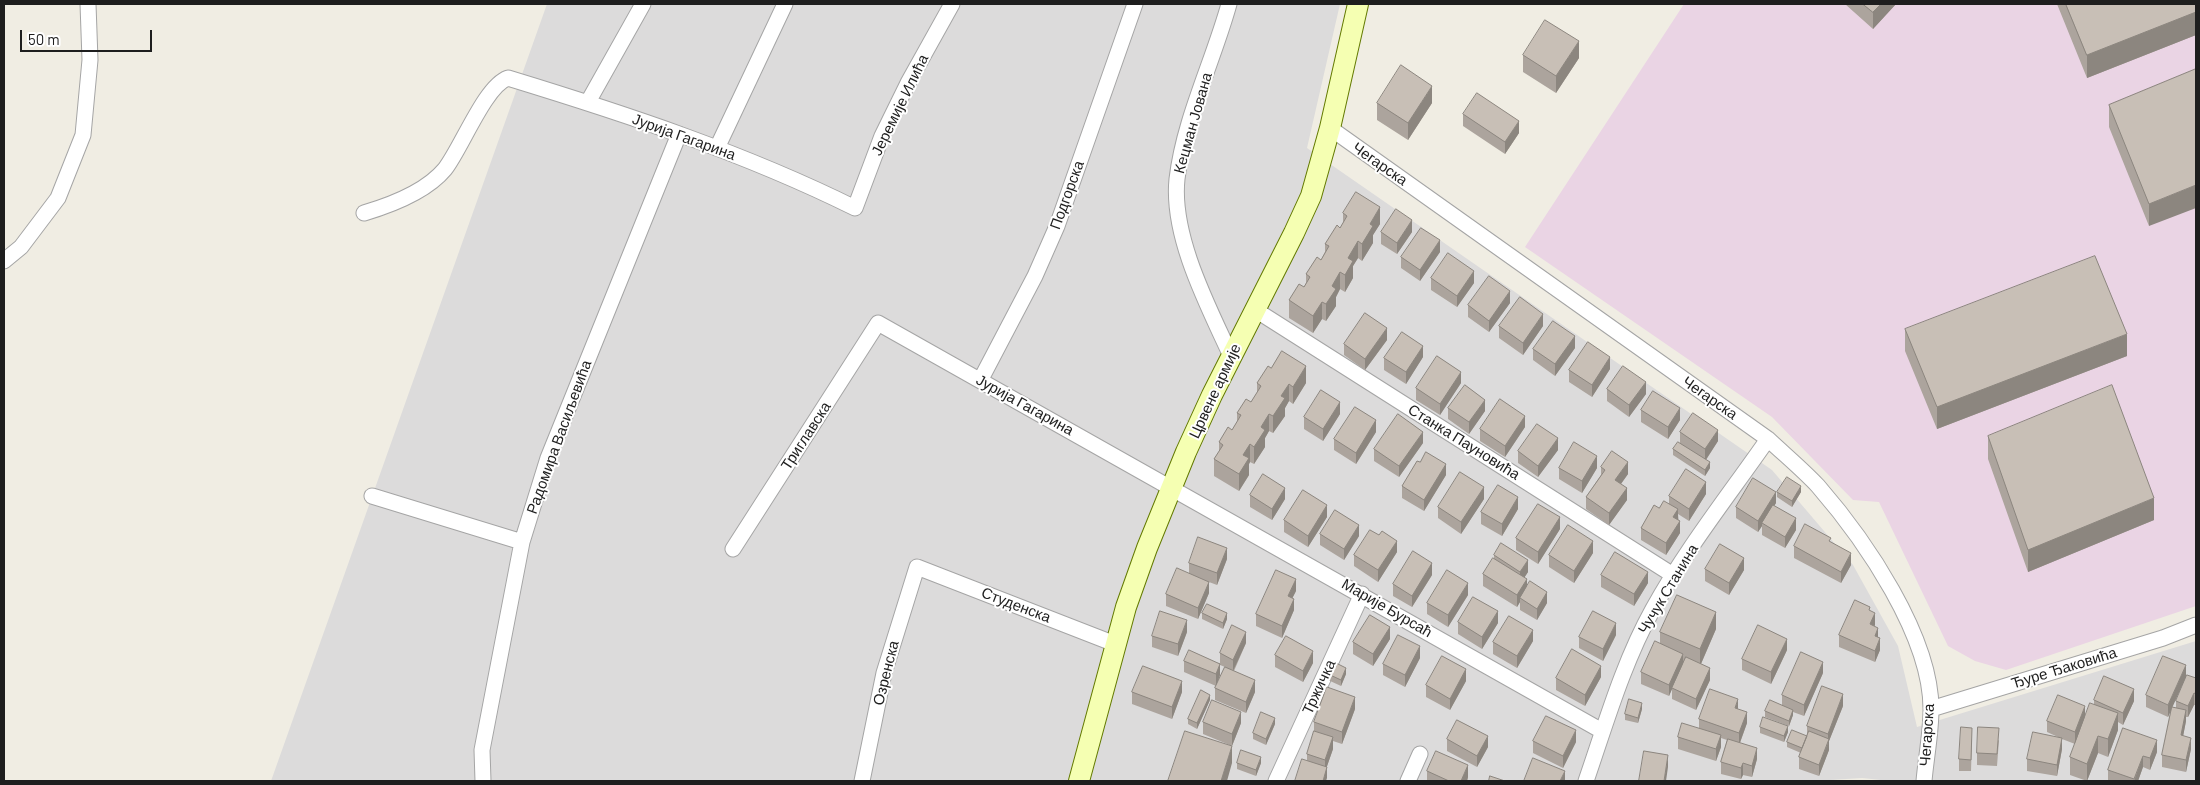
<!DOCTYPE html>
<html>
<head>
<meta charset="utf-8">
<style>
	body { margin:0 }
	#map { position:relative; width:2200px; height:785px; overflow:hidden; background:#f0ede3; font-family:Barlow,sans-serif }
	canvas { display:block }
	.frame { position:absolute; inset:0; border:5px solid #1e1e1e; pointer-events:none }
	.scale { position:absolute; left:20px; top:30px; width:132px; height:22px; box-sizing:border-box; border:2px solid #1e1e1e; border-top:0; padding-left:6px; font-size:15px; line-height:18px; white-space:nowrap; color:#1e1e1e; -webkit-text-stroke:4px #fff; paint-order:stroke }
</style>
</head>
<body>
<div id="map">
<canvas width="2200" height="785"></canvas>
<div class="frame"></div>
<div class="scale">50 m</div>
</div>
<script>
const context = document.querySelector('canvas').getContext('2d');
context.lineJoin = 'round';
function paint(path, color) {
  context.fillStyle = color;
  context.fill(path, 'evenodd');
}
function stroke(path, color, width, dash) {
  context.strokeStyle = color;
  context.lineWidth = width;
  context.lineCap = dash ? 'butt' : 'round';
  context.setLineDash(dash || []);
  context.stroke(path);
}
function drawText(font, color, halo, rows, align = 'center') {
  context.font = font + ' Barlow,sans-serif';
  context.lineWidth = 4;
  context.setLineDash([]);
  context.textBaseline = 'middle';
  context.strokeStyle = halo;
  context.fillStyle = color;
  for (const [text, x, y, turn = 0] of rows) {
    context.save();
    context.translate(x, y);
    context.rotate((+turn || 0) * Math.PI / 180);
    context.textAlign = isNaN(turn) ? turn : align;
    if (halo) context.strokeText(text, 0, 0);
    context.fillText(text, 0, 0);
    context.restore();
  }
}
paint(new Path2D(`
	M547,4H1340L1307,148L1772,470L1853,565L1898,646L1917,727L2196,641V781H1890L1862,778L1814,781H271Z`), '#dcdbdb');
paint(new Path2D(`
	M1684,4H2196V606L2006,670L1975,661L1948,646L1879,502L1853,500L1772,417L1525,247Z`), '#ead4e4');
const street = new Path2D(`
	M1229,4C1213,62 1184,119 1177,179C1171,236 1208,306 1231,356
	M588,102L643,4
	M1330,128L1768,439C1785,455 1802,469 1818,486C1865,540 1931,636 1931,709C1931,733 1926,758 1924,781
	M717,148L785,4
	M364,213C391,205 426,192 445,169C462,147 485,86 508,78C626,114 744,153 855,208L882,136L908,83L952,4
	M4,261L21,247L58,198L83,135L90,60L88,4
	M1254,309L1673,575
	M981,379L1035,276L1057,226L1135,4
	M372,496L522,542
	M733,549L878,323L1602,731
	M1931,709L2163,638L2196,625
	M483,781L482,750L522,542L548,458L679,134
	M862,781L884,673L917,567L1115,644
	M1276,781L1362,594
	M1408,781L1420,754
	M1586,781C1606,723 1623,663 1653,609C1686,549 1729,495 1768,439`);
const secondary = new Path2D(`
	M1079,781L1126,607L1147,548L1186,452L1212,395L1294,233L1311,196L1330,128L1358,4`);
stroke(street, '#a5a5a5', 17);
stroke(secondary, '#637a00', 22);
stroke(street, '#fff', 15);
stroke(secondary, '#f5ffb2', 20);
paint(new Path2D(`
	M1845,4H1896L1873,29Z
	M2057,4H2196V35L2087,78Z
	M1523,55L1579,58L1556,93L1523,72Z
	M2196,69L2149,226L2109,127V105Z
	M1377,103H1432L1408,140L1377,120Z
	M1463,114L1519,133L1505,154L1463,126Z
	M1343,213L1380,224L1373,235V243L1362,261L1358,258L1353,266V278L1345,292L1340,289L1336,297V306L1326,321L1322,319L1313,333L1289,318V300L1304,287L1306,283V274L1321,260L1325,252V244L1340,228L1343,223Z
	M1381,232H1412L1397,254L1381,244Z
	M1440,252L1420,281L1401,268V257Z
	M1431,278L1474,283L1457,307L1431,290Z
	M1510,303L1489,332L1468,317V305Z
	M1499,326H1543L1523,355L1499,338Z
	M1905,329L2127,356L1937,429L1905,351Z
	M1387,340L1365,370L1344,355V344Z
	M1575,348L1555,376L1533,360V349Z
	M1423,357L1406,384L1384,370V358Z
	M1271,368L1306,383L1293,404L1289,401L1285,408V416L1273,433L1269,431L1265,438V447L1254,464L1250,462L1249,464V475L1239,491L1214,476V459L1219,452V442L1232,430L1237,422V413L1251,402L1257,393V383Z
	M1610,369L1592,397L1569,382V370Z
	M1461,383L1440,415L1416,400V388Z
	M1607,389L1646,394L1629,417L1607,401Z
	M1448,408L1485,411L1469,434L1448,419Z
	M1641,410L1680,420L1668,439L1641,422Z
	M1340,414L1323,441L1304,429V417Z
	M1525,427L1505,457L1480,441V429Z
	M1376,432L1356,464L1334,450V439Z
	M1680,432L1718,441L1706,460L1710,468L1705,476L1673,455V449L1680,443Z
	M1988,436L2154,520L2028,572L1988,459Z
	M1423,443L1399,477L1374,461V449Z
	M1558,450L1538,477L1518,463V451Z
	M1420,462L1446,475L1424,511L1402,498V486Z
	M1601,467L1628,474L1621,484L1627,500L1609,525L1586,509V497L1601,475Z
	M1559,468H1597L1582,493L1559,479Z
	M1777,492H1801L1792,507L1777,497Z
	M1706,494L1689,521L1678,514L1680,533L1666,555L1641,540V528L1659,508L1669,504V496Z
	M1250,495L1285,499L1272,520L1250,507Z
	M1484,499L1461,534L1438,518V507Z
	M1776,503L1774,506L1796,530L1785,548L1762,535V526L1758,532L1736,518V507Z
	M1518,509L1502,536L1481,524V512Z
	M1327,517L1308,547L1284,532V520Z
	M1560,529L1538,564L1516,550V538Z
	M1320,534L1359,536L1344,560L1320,545Z
	M1379,535L1397,552L1378,582L1354,566V555Z
	M1831,543L1851,565L1841,583L1794,558V546Z
	M1593,553L1574,583L1549,567V555Z
	M1494,555L1528,572L1524,578L1527,587L1547,603L1537,620L1520,610V602L1517,607L1483,586V574L1494,559Z
	M1227,559L1217,585L1209,582V593L1198,619L1166,606V594L1189,573V563Z
	M1705,569L1744,570L1729,595L1705,581Z
	M1432,575L1412,607L1393,596V584Z
	M1601,575L1648,583L1634,606L1601,587Z
	M1296,591L1292,598L1294,610L1282,638L1256,626V614Z
	M1468,595L1448,627L1427,614V603Z
	M1870,611L1875,625L1874,626L1880,650L1875,662L1839,647V635Z
	M1202,613L1227,619L1223,629L1202,619Z
	M1458,622L1498,623L1482,649L1458,634Z
	M1716,629L1701,664L1710,680L1696,710L1672,699V688L1669,696L1641,684V672L1660,644V632Z
	M1187,632L1178,656L1152,647V636Z
	M1616,635L1603,661L1579,648V637Z
	M1390,639L1373,666L1353,654V642Z
	M1533,641L1517,668L1493,654V642Z
	M1246,643L1234,671L1255,692L1246,713L1215,700V688L1225,667L1220,665V675L1216,686L1184,672V661L1220,663V653Z
	M1787,650L1771,684L1742,670V659Z
	M1275,655L1313,663L1303,682L1275,667Z
	M1420,658L1405,687L1383,675V664Z
	M1823,673L1804,716L1793,712V715L1789,726L1765,717V711L1782,705V695Z
	M1328,674H1346L1341,686L1328,680Z
	M1601,677L1585,706L1556,690V678Z
	M2196,678V705H2194L2188,717H2186V721L2183,736L2191,749L2186,772L2162,767V755L2171,710L2168,717L2146,707V695L2172,707L2176,708V701Z
	M1466,681L1450,710L1426,697V685Z
	M1132,692H1182L1172,719L1132,704Z
	M1210,700L1197,729L1188,724V719Z
	M2094,700L2134,701L2123,725L2118,722V730L2108,757L2098,753L2087,781L2070,775V757L2075,744L2062,739V749L2057,776L2027,771V759L2058,737L2047,732V721L2085,716L2094,704Z
	M1843,706L1829,741V750L1819,776L1799,769V757L1801,753L1787,747V742L1807,736V726Z
	M1355,709L1342,744L1333,741V749L1327,766V778L1307,761V754L1314,732V722Z
	M1642,709L1638,723L1625,720V714Z
	M1738,709L1747,723L1740,743L1757,759L1752,777L1743,775L1741,779L1721,774V762L1727,740L1721,738V747L1716,761L1678,749V737L1699,728V719Z
	M1203,722L1241,723L1232,746L1203,734Z
	M1275,724L1266,745L1253,739V733Z
	M1760,727L1788,732L1784,742L1760,733Z
	M2123,728L2157,752L2150,770L2143,767L2138,781H2108V770Z
	M1447,739L1488,747L1477,767L1447,751Z
	M1972,739L1971,771H1959V759Z
	M1999,740L1997,766L1977,765V753Z
	M1533,741L1576,742L1563,768L1533,753Z
	M1237,763H1261L1256,776L1237,769Z
	M1427,771L1468,777L1467,781H1427Z`), '#aca49d');
paint(new Path2D(`
	M1881,4H1896L1873,29V12Z
	M2196,12V35L2087,78V55Z
	M1579,41V58L1556,93V76Z
	M1432,86V103L1408,140V123Z
	M1519,121V133L1505,154V142Z
	M2196,185V208L2149,226V204Z
	M1380,207V224L1373,235V243L1362,261V244L1370,224Z
	M1412,220V232L1397,254V243Z
	M1440,240V252L1420,281V270Z
	M1358,241V258L1353,266V278L1345,292V275L1348,258Z
	M1474,271V283L1457,307V296Z
	M1340,272V289L1336,297V306L1326,321V304L1332,286Z
	M1510,291V303L1489,332V321Z
	M1322,302V319L1313,333V316Z
	M1543,314V326L1523,355V343Z
	M1387,328V340L1365,370V359Z
	M2127,334V356L1937,429V407Z
	M1575,336V348L1555,376V364Z
	M1423,346V357L1406,384V372Z
	M1610,357V369L1592,397V385Z
	M1306,366V383L1293,404V387Z
	M1461,372V383L1440,415V404Z
	M1646,382V394L1629,417V405Z
	M1289,384V401L1285,408V416L1273,433V416L1281,396Z
	M1485,400V411L1469,434V422Z
	M1340,402V414L1323,441V429Z
	M1680,408V420L1668,439V427Z
	M1269,414V431L1265,438V447L1254,464V447L1261,427Z
	M1525,416V427L1505,457V446Z
	M1376,420V432L1356,464V453Z
	M1718,430V441L1705,461V449Z
	M1423,432V443L1399,477V466Z
	M1558,438V450L1538,477V466Z
	M1250,444V462L1249,464V475L1239,491V474L1243,455Z
	M1597,456V468L1582,493V481Z
	M1628,462V474L1615,492V480Z
	M1710,462V468L1705,476V470Z
	M1446,464V475L1424,511V500Z
	M1706,482V494L1689,521V509Z
	M1801,486V492L1792,507V501Z
	M1484,487V499L1461,534V522Z
	M1285,488V499L1272,520V509Z
	M1627,488V500L1609,525V513Z
	M1776,492V503L1763,524L1762,523V526L1758,532V521Z
	M1518,497V509L1502,536V524Z
	M2154,498V520L2028,572V550Z
	M1327,505V517L1308,547V536Z
	M1678,509V521L1673,517Z
	M1560,517V529L1538,564V552Z
	M1796,518V530L1785,548V537Z
	M1680,521V533L1666,555V543Z
	M1359,525V536L1344,560V549Z
	M1397,541V552L1378,582V570Z
	M1593,541V553L1574,583V571Z
	M1227,548V559L1217,585V573Z
	M1851,553V565L1841,583V572Z
	M1744,558V570L1729,595V583Z
	M1528,560V572L1520,584V572Z
	M1432,563V575L1412,607V596Z
	M1648,572V583L1634,606V594Z
	M1296,579V591L1288,607V596Z
	M1527,579V591L1520,598V602L1517,607V595Z
	M1209,582V593L1198,619V608Z
	M1468,583V595L1448,627V615Z
	M1547,592V603L1537,620V609Z
	M1294,599V610L1282,638V626Z
	M1498,611V623L1482,649V637Z
	M1716,612V629L1700,666V649Z
	M1227,613V619L1223,629V623Z
	M1875,613V625L1870,636V624Z
	M1187,620V632L1178,656V644Z
	M1616,623V635L1603,661V649Z
	M1390,627V639L1373,666V654Z
	M1878,628V640L1875,636Z
	M1533,630V641L1517,668V656Z
	M1246,632V643L1233,671V660Z
	M1880,638V650L1875,662V651Z
	M1787,639V650L1771,684V672Z
	M1420,646V658L1405,687V675Z
	M1313,651V663L1303,682V671Z
	M1683,654V665L1669,696V685Z
	M1823,662V673L1804,716V705Z
	M1220,664V675L1216,686V674Z
	M2186,665V677L2168,717V705Z
	M1601,666V677L1585,706V695Z
	M1346,668V674L1341,686V680Z
	M1710,668V680L1696,710V699Z
	M1466,669V681L1450,710V699Z
	M1255,680V692L1246,713V702Z
	M1182,681V692L1172,719V707Z
	M2134,689V701L2123,725V713Z
	M2194,693V705L2188,717V706Z
	M1843,694V706L1829,741V750L1819,776V765L1828,743V734Z
	M1210,695V700L1197,729V723Z
	M1355,697V709L1342,744V732Z
	M1738,699V710L1735,708Z
	M1642,703V709L1638,723V718Z
	M2085,706V718L2075,744V732Z
	M1793,710V715L1789,726V721Z
	M2186,710V721L2181,747V735Z
	M1241,712V723L1232,746V734Z
	M1747,712V723L1739,745V733Z
	M2118,713V730L2108,757V739Z
	M1275,718V724L1266,745V739Z
	M1788,726V732L1784,742V736Z
	M1576,730V742L1563,768V756Z
	M1721,735V747L1716,761V749Z
	M1488,736V747L1477,767V756Z
	M2098,736V753L2087,781V764Z
	M1333,737V749L1325,772V760Z
	M2062,738V749L2057,776V765Z
	M2191,738V749L2186,772V760Z
	M2157,740V752L2150,770V758Z
	M1232,746V763L1227,781H1221Z
	M1757,748V759L1752,777V766Z
	M1668,755V767L1666,781H1664Z
	M2143,756V767L2138,781H2134Z
	M1261,757V763L1256,776V770Z
	M1743,763V775L1741,779V768Z
	M1468,765V777L1467,781H1461Z
	M1327,767V778L1326,781H1323Z
	M1565,771V781H1560Z`), '#8c867f');
const building = new Path2D(`
	M1863,4H1881L1873,12Z
	M2066,4H2196V12L2087,55Z
	M1545,20L1579,41L1556,76L1523,55Z
	M1401,65L1432,86L1408,123L1377,103Z
	M2196,69V185L2149,204L2109,105Z
	M1477,93L1519,121L1505,142L1463,114Z
	M1356,192L1380,207L1370,224L1373,226L1362,244L1358,241L1348,258L1353,261L1345,275L1340,272L1332,286L1336,289L1326,304L1322,302L1313,316L1289,300L1299,284L1304,287L1310,277L1306,274L1317,257L1321,260L1329,246L1325,244L1337,225L1340,228L1347,216L1343,213Z
	M1396,209L1412,220L1397,243L1381,232Z
	M1421,228L1440,240L1420,270L1401,257Z
	M1448,253L1474,271L1457,296L1431,278Z
	M2095,256L2127,334L1937,407L1905,329Z
	M1489,276L1510,291L1489,321L1468,305Z
	M1520,297L1543,314L1523,343L1499,326Z
	M1365,313L1387,328L1365,359L1344,344Z
	M1553,321L1575,336L1555,364L1533,349Z
	M1402,332L1423,346L1406,372L1384,358Z
	M1588,342L1610,357L1592,385L1569,370Z
	M1282,351L1306,366L1293,387L1289,384L1281,396L1285,398L1273,416L1269,414L1261,427L1265,430L1254,447L1250,444L1243,455L1249,458L1239,474L1214,459L1223,445L1219,442L1228,427L1232,430L1241,415L1237,413L1246,399L1251,402L1261,386L1257,383L1268,366L1271,368Z
	M1437,356L1461,372L1440,404L1416,388Z
	M1623,366L1646,382L1629,405L1607,389Z
	M1465,385L1485,400L1469,422L1448,408Z
	M2112,385L2154,498L2028,550L1988,436Z
	M1321,390L1340,402L1323,429L1304,417Z
	M1653,391L1680,408L1668,427L1641,410Z
	M1500,399L1525,416L1505,446L1480,429Z
	M1355,407L1376,420L1356,453L1334,439Z
	M1693,413L1718,430L1705,449L1680,432Z
	M1398,414L1423,432L1399,466L1374,449Z
	M1537,424L1558,438L1538,466L1518,451Z
	M1574,442L1597,456L1582,481L1559,468Z
	M1678,442L1710,462L1705,470L1673,449Z
	M1612,451L1628,462L1615,480L1627,488L1609,513L1586,497L1605,470L1601,467Z
	M1426,452L1446,464L1424,500L1402,486L1417,461L1420,462Z
	M1686,469L1706,482L1689,509L1669,496Z
	M1460,472L1484,487L1461,522L1438,507Z
	M1263,474L1285,488L1272,509L1250,495Z
	M1787,477L1801,486L1792,501L1777,492Z
	M1753,478L1776,492L1758,521L1736,507Z
	M1498,485L1518,497L1502,524L1481,512Z
	M1303,490L1327,505L1308,536L1284,520Z
	M1664,501L1678,509L1673,517L1680,521L1666,543L1641,528L1654,505L1659,508Z
	M1538,504L1560,517L1538,552L1516,538Z
	M1773,505L1796,518L1785,537L1762,523Z
	M1335,510L1359,525L1344,549L1320,534Z
	M1805,524L1831,538L1829,541L1851,553L1841,572L1794,546Z
	M1568,525L1593,541L1574,571L1549,555Z
	M1370,530L1379,535L1382,531L1397,541L1378,570L1354,555Z
	M1198,537L1227,548L1217,573L1189,563Z
	M1501,543L1528,560L1520,572L1494,555Z
	M1720,544L1744,558L1729,583L1705,569Z
	M1413,551L1432,563L1412,596L1393,584Z
	M1615,552L1648,572L1634,594L1601,575Z
	M1493,558L1527,579L1517,595L1483,574Z
	M1177,568L1209,582L1198,608L1166,594Z
	M1276,570L1296,579L1288,596L1294,599L1282,626L1256,614Z
	M1447,570L1468,583L1448,615L1427,603Z
	M1530,581L1547,592L1537,609L1520,598Z
	M1677,595L1716,612L1700,649L1660,632Z
	M1473,597L1498,611L1482,637L1458,622Z
	M1855,600L1870,607L1869,610L1875,613L1870,624L1878,628L1875,636L1880,638L1875,651L1839,635Z
	M1207,604L1227,613L1223,623L1202,613Z
	M1160,611L1187,620L1178,644L1152,636Z
	M1593,611L1616,623L1603,649L1579,637Z
	M1370,615L1390,627L1373,654L1353,642Z
	M1509,616L1533,630L1517,656L1493,642Z
	M1232,625L1246,632L1233,660L1220,653Z
	M1758,625L1787,639L1771,672L1742,659Z
	M1398,635L1420,646L1405,675L1383,664Z
	M1286,636L1313,651L1303,671L1275,655Z
	M1655,641L1683,654L1669,685L1641,672Z
	M1572,649L1601,666L1585,695L1556,678Z
	M1189,650L1220,664L1216,674L1184,661Z
	M1801,652L1823,662L1804,705L1782,695Z
	M1442,656L1466,669L1450,699L1426,685Z
	M2163,656L2186,665L2168,705L2146,695Z
	M1686,657L1710,668L1696,699L1672,688Z
	M1334,662L1346,668L1341,680L1328,674Z
	M1143,666L1182,681L1172,707L1132,692Z
	M1225,667L1255,680L1246,702L1215,688Z
	M2187,675L2196,678V694L2194,693L2188,706L2176,701Z
	M2104,676L2134,689L2123,713L2094,700Z
	M1822,686L1843,694L1828,734L1807,726Z
	M1327,687L1355,697L1342,732L1314,722Z
	M1710,689L1738,699L1735,708L1747,712L1739,733L1699,719Z
	M1201,690L1210,695L1197,723L1188,719Z
	M2058,695L2085,706L2075,732L2047,721Z
	M1629,699L1642,703L1638,718L1625,714Z
	M1212,700L1241,712L1232,734L1203,722Z
	M1770,700L1793,710L1789,721L1765,711Z
	M2090,703L2118,713L2108,739L2098,736L2087,764L2070,757Z
	M2172,707L2186,710L2181,735L2191,738L2186,760L2162,755Z
	M1261,712L1275,718L1266,739L1253,733Z
	M1546,716L1576,730L1563,756L1533,741Z
	M1763,717L1788,726L1784,736L1760,727Z
	M1457,720L1488,736L1477,756L1447,739Z
	M1682,723L1721,735L1716,749L1678,737Z
	M1961,727L1972,728L1971,760L1959,759Z
	M1978,727L1999,728L1997,754L1977,753Z
	M2123,728L2157,740L2150,758L2143,756L2134,779L2108,770Z
	M1792,730L1807,736L1802,748L1787,742Z
	M1185,731L1232,746L1221,781H1168Z
	M1314,731L1333,737L1325,760L1307,754Z
	M1809,731L1829,739L1819,765L1799,757Z
	M2033,732L2062,738L2057,765L2027,759Z
	M1728,739L1757,748L1752,766L1743,763L1741,768L1721,762Z
	M1241,750L1261,757L1256,770L1237,763Z
	M1436,751L1468,765L1461,781H1449L1427,771Z
	M1644,751L1668,755L1664,781H1639Z
	M1533,758L1565,771L1560,781H1524Z
	M1302,759L1327,767L1323,781H1295Z
	M1490,776L1505,781H1489Z`);
paint(building, '#c8bfb6');
stroke(building, '#8c867f', 1);
drawText('15px', '#1e1e1e', '#fff', [
	["Јеремије Илића",900,105,-64],
	["Кецман Јована",1193,123,-74],
	["Јурија Гагарина",684,137,20],
	["Чегарска",1380,164,35],
	["Подгорска",1067,195,-70],
	["Црвене армије",1215,391,-65],
	["Чегарска",1710,398,35],
	["Јурија Гагарина",1025,405,29],
	["Триглавска",806,436,-57],
	["Радомира Васиљевића",559,437,-70],
	["Станка Пауновића",1464,442,32],
	["Чучук Станина",1668,589,-59],
	["Студенска",1016,605,21],
	["Марије Бурсаћ",1387,608,30],
	["Ђуре Ђаковића",2064,668,-17],
	["Озренска",886,673,-76],
	["Тржичка",1319,687,-65],
	["Чегарска",1927,735,-86]
]);
</script>
</body>
</html>
